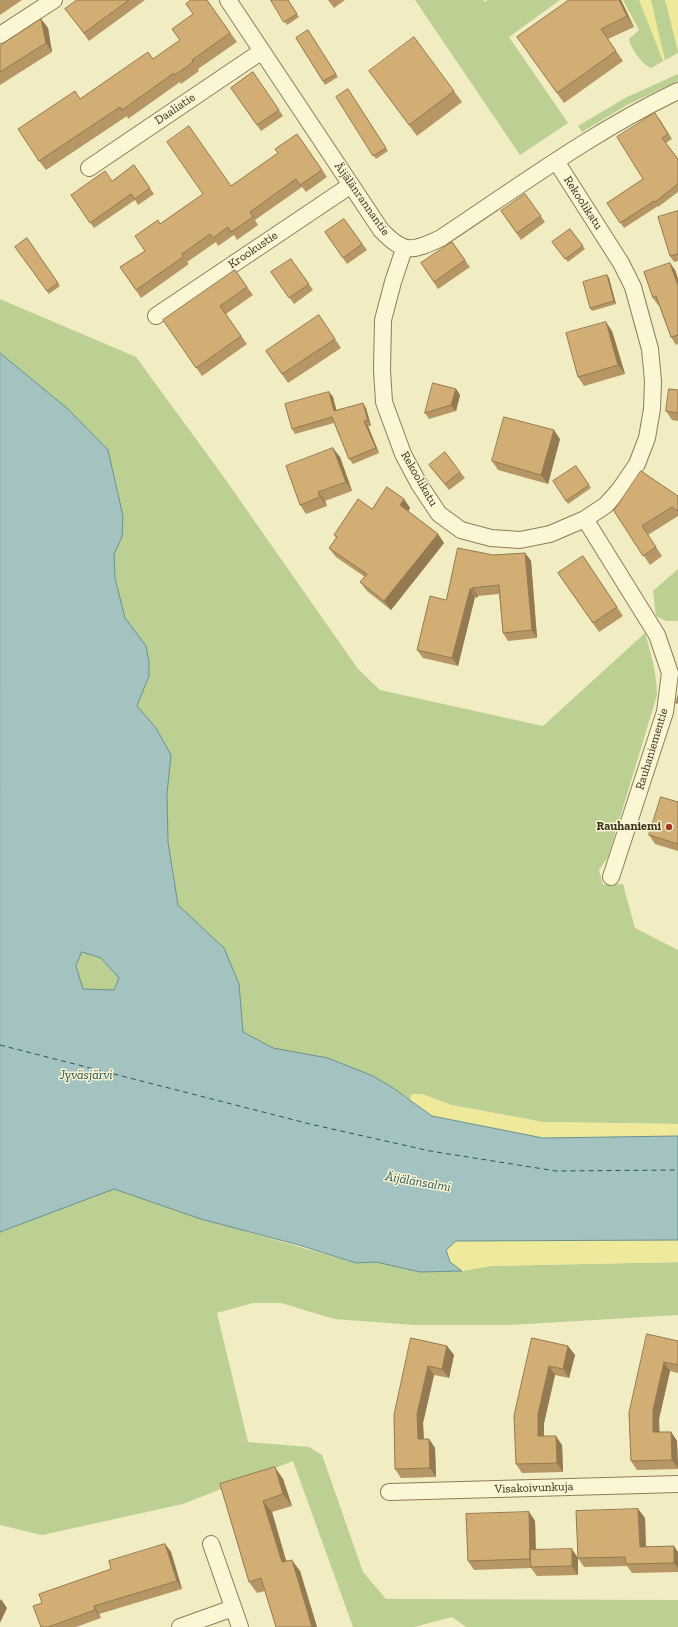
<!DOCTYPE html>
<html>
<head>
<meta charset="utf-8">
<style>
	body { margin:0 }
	canvas { display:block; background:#f1ecc1 }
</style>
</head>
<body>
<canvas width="678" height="1627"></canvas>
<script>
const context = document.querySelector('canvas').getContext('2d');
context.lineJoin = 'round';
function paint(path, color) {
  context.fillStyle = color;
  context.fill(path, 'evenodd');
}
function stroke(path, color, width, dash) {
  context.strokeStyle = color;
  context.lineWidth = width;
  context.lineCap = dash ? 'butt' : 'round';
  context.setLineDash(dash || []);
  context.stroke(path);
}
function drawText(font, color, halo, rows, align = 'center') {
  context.font = font + ' "Zilla Slab",serif';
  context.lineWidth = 3;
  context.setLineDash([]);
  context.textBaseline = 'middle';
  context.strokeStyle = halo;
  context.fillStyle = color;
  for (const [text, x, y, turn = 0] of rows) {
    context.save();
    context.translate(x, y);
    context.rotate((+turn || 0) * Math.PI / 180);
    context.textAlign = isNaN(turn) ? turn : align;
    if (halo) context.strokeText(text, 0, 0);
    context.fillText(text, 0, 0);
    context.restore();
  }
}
paint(new Path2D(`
	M415,0H483L485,2L488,0H560L509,37L568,123L520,155Z
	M623,0H678V53L651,68C642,64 631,49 629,39L639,30Z
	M678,74V81L629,104L582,132L578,126L625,98Z
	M0,299L136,357L223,476L358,669L380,690L543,726L645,633C651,654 657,674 657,695L608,857L599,870L603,885L623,884L635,928L678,950V1124L543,1122L451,1105L422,1094H412L410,1100L393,1088L60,995L0,759Z
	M678,569V621H666L656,616L653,591Z
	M0,1123L248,1232L356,1263L376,1262L420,1272L462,1271L490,1266L678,1262V1315L510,1325H415L334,1319L281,1303H253L217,1313L248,1442L309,1447L322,1455L363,1572L386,1599L678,1600V1627H466L452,1617L414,1627H353L293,1461L183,1504L42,1535L0,1525V1232L26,1222Z`), '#bdd094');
paint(new Path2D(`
	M639,0H651L665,60L663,61Z
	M665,0H678V52L666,3Z
	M412,1094H422L451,1105L543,1122L678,1124V1136L543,1138L432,1116L410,1100Z
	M678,1240V1262L490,1266L462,1271L450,1262L445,1250L455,1241Z`), '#efe99c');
const water = new Path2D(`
	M0,353L68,409L108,450L123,516L122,537L114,554L115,578L125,618L146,646L149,662V676L137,706L156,728L171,755L167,794L168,842L178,905L224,948L239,984L243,1032L273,1048L328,1058L373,1076L393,1088L432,1116L543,1138L678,1136V1240L456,1241L446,1250L450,1262L462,1271L420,1272L376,1262L356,1263L299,1245L201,1219L114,1189L0,1232ZM82,952L101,958L119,978L114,990L83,989L76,966Z`);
paint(water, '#a4c3c0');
stroke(water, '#6a9290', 1);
stroke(new Path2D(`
	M0,1045L310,1124L430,1151L556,1171L678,1170`), '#2b555c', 1, [5, 4]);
const minor = new Path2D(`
	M228,0L381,230C404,254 412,252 441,238C518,187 594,131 678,91
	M0,35L54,0
	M89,168L262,51
	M404,249L393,282L383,320L382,370L384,402L403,454L419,484L439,514L461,530L491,538L520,540L550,534L585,519L606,505L620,489L637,464L647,438L652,409L653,381L650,349L633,287L621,263L556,161
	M156,316L351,185
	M585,519L657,635L670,673L665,712L611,877
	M389,1492L678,1484
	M211,1544L240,1627
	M180,1627L233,1608`);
stroke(minor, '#8c7e57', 18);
stroke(minor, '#fbf7d5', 16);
paint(new Path2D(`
	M0,0H22L0,15Z
	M77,0H145L89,41L71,16Z
	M207,0L237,42L198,69L199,71L181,84L180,82L128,119L127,116L46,170L39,161L81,99L153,59L180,40L193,14Z
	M271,0H288L299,17L287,25Z
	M328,0H345L334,8Z
	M569,0H621L634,27L608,39L623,61L564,103L517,37Z
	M41,19L48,28L52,52L0,85V46Z
	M308,30L338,77L325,85L296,38Z
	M369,71L454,91L462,102L417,136Z
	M253,72L283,116L261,131L231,88Z
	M348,89L388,151L376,159L336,97Z
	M659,118L672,139L666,143L678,159V192L658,207V206L624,228L607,203L643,179Z
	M297,134L327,177L306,192L302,187L255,220L258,225L237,240L234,235L218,246L216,242L187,262L189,264L141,298L120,267L145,251L160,224L203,194L231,186L278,153Z
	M134,165L154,194L138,205L135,200L94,228L71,195L112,181Z
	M525,194L545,222L521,240L501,211Z
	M678,211V261L674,262L670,256Z
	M344,219L367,250L347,264L325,232Z
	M570,229L585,249L568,262L552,242Z
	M27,238L60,286L49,294L15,247Z
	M452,242L470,267L438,289L421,263Z
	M291,259L313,290L294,304L271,272Z
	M670,263L675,270L678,279V344L676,345L671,337L659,305H658L653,298Z
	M235,270L253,295L226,314L247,344L202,376L163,320Z
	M607,275L609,278L616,304L592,311L590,308Z
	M319,315L341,348L288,383L266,351Z
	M612,331L625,374L584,386L578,377Z
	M456,389L460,395L456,411L429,419L425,413Z
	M678,390V421L672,420L666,411Z
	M329,392L333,397L336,410L366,408L371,426H368L379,453L353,464L349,459L334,423L295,434L292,429Z
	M560,439L548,484L498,470L492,461Z
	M340,457L352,491L325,501L327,506L306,514L300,505Z
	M429,465L460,472L465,478L449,490Z
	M576,466L591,488L568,504L553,481Z
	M678,496V516L648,535L662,556L650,565L614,511Z
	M404,499L410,508L408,511L438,534L444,543L391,610L367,591L360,582L365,577L336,557L329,548L336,538L334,535L372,509Z
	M525,553L531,561L537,638L508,641L503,633L499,594L478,596L477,598L475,597L458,666L423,658L417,650L446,600L493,555Z
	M583,556L623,616L599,632L558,573Z
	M678,802V851L655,844L649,835Z
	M411,1338L447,1346L454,1355L449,1378L434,1375L423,1423L424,1439H429L435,1448L436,1477L401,1478L395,1469Z
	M532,1338L568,1346L575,1355L569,1378L555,1375L544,1423V1436L562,1445L563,1472L522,1473L516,1464Z
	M678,1341V1373L670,1371L659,1419V1432H671L677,1441L678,1469L637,1470L631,1461L629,1413Z
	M283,1479L292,1506L272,1512L286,1561L300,1571L317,1627H276L265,1591L257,1593L249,1582L220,1484Z
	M638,1509L645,1518L646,1546L678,1552V1572L632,1573L627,1566L584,1567L578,1558V1575L537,1576L531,1568L474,1570L468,1561L529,1512L535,1521L536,1550L578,1557Z
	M165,1544L171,1552L182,1589L99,1614L101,1618L76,1627H41L42,1603Z`), '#b59664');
paint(new Path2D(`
	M619,0H621L634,27L627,16Z
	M41,19L48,28L52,52L46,43Z
	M670,263L675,270L678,279V286Z
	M607,275L609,278L616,304L614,301Z
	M606,322L612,331L625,374L618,365Z
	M456,389L460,395L456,411L451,405Z
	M329,392L333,397L338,416L334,411Z
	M363,403L366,408L371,426L368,421Z
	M364,421L368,426L379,453L376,448Z
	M554,430L560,439L548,484L541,475Z
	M333,448L340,457L352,491L346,482Z
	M318,492L325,501L327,506L320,497Z
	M404,499L410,508L407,514L400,505Z
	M438,534L444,543L391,610L384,601Z
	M525,553L531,561L537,638L532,630Z
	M472,588L478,596L477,598L472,590Z
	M470,589L475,597L458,666L452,658Z
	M447,1346L454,1355L449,1378L442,1369Z
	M568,1346L575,1355L569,1378L563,1369Z
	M664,1362L670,1371L659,1419L660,1441L653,1432V1410Z
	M428,1366L434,1375L423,1423L424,1448L418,1439L417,1414Z
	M549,1366L555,1375L544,1423V1445L538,1436V1414Z
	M671,1432L677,1441L678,1468L672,1460Z
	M556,1436L562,1445L563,1472L557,1463Z
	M429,1439L435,1448L436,1477L430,1468Z
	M275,1467L283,1479L292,1506L283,1494Z
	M263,1501L272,1512L290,1574L282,1562Z
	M638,1509L645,1518L646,1556L640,1547Z
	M529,1512L535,1521L536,1568L530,1559Z
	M165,1544L171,1552L182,1589L177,1581Z
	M674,1546L678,1552V1568L674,1563Z
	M572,1549L578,1558V1575L572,1566Z
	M292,1560L300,1571L317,1627H312Z
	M1,1599L7,1608L0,1623V1601Z
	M94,1606L99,1614L101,1618L95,1610Z`), '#937a51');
const building = new Path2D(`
	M77,0H129L84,33L65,9Z
	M191,0H207L230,33L192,60L193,62L175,75L174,73L122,110L120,107L39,161L18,129L75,91L80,99L148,52L153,59L180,40L172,29L193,14L186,4Z
	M271,0H288L297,14L284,22Z
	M569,0H619L627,16L601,29L616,51L557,93L517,37Z
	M41,19L46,43L0,72V46Z
	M308,30L336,74L323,81L296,38Z
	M414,37L454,91L409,125L369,71Z
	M253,72L279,110L257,125L231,88Z
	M348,89L386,148L373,156L336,97Z
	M655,113L668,134L662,138L678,159V184L655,202L654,201L620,223L607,203L643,179L617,137Z
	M189,126L231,186L278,153L275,149L297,134L322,170L300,185L296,179L250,212L253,217L231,232L228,227L213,238L210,234L182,254L183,257L136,290L120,267L145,251L135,236L158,220L160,224L203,194L167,142Z
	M134,165L150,188L135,199L131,194L90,223L71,195L105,171L112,181Z
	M525,194L541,216L517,233L501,211Z
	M678,211V254L670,256L658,217Z
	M344,219L362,244L343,258L325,232Z
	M570,229L583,246L565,259L552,242Z
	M27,238L58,283L47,291L15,247Z
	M452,242L465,260L434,282L421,263Z
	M291,259L309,284L289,298L271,272Z
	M670,263L678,286V335L671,337L656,296L653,298L644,272Z
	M235,270L247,287L220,306L241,336L196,368L163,320Z
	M607,275L614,301L590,308L583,282Z
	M319,315L335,339L282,374L266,351Z
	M606,322L618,365L578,377L566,333Z
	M433,383L456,389L451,405L425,413Z
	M669,389L678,390V413L666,411Z
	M329,392L334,411L363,403L368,421H364L376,448L349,459L332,417L292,429L285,404Z
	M504,417L554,430L541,475L492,461Z
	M333,448L346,482L318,492L320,497L300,505L286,466Z
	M445,452L460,472L445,484L429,465Z
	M576,466L589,485L566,501L553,481Z
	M641,471L678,496V511L672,507L642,526L656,547L643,556L614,511Z
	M387,487L404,499L400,505L438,534L384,601L360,582L367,574L329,548L337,537L334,535L358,499L372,509Z
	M458,548L493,555L525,553L532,630L503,633L499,585L472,588V590L470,589L452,658L417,650L430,596L446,600Z
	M583,556L617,607L593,623L558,573Z
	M678,696V703H676Z
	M661,797L678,802V844L649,835Z
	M647,1334L678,1341V1365L664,1362L653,1410V1432H671L672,1460L631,1461L629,1413Z
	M411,1338L447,1346L442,1369L428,1366L417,1414L418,1439H429L430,1468L395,1469L394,1415Z
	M532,1338L568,1346L563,1369L549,1366L538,1414V1436H556L557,1463L516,1464L514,1416Z
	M275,1467L283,1494L263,1501L282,1562L292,1560L312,1627H276L261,1578L249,1582L220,1484Z
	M638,1509L640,1547L674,1546V1563L626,1564L625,1557L578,1558L576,1511Z
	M529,1512L530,1559L468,1561L466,1514Z
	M165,1544L177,1581L94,1606L95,1610L48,1627H41L33,1606L42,1603L39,1594L111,1569L109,1561Z
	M572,1549V1566L531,1567L530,1550Z`);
paint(building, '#d2ae74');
stroke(building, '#937a51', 1);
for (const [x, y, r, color] of [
	[669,827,4,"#a03a23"]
]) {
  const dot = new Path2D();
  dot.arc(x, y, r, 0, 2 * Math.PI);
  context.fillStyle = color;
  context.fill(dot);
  stroke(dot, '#f8f4d1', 1.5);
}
drawText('12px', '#3b311d', '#f8f4d1', [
	["Daaliatie",175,109,-34],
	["Äijälänrannantie",362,199,55],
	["Rekoolikatu",583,203,57],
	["Krookustie",253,250,-34],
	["Rekoolikatu",419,479,60],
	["Rauhaniementie",652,749,-73],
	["Visakoivunkuja",534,1488,-2]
]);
drawText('bold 12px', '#3b311d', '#f8f4d1', [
	["Rauhaniemi",661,827]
], 'right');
drawText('italic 13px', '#2b555c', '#f8f4d1', [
	["Jyväsjärvi",86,1075],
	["Äijälänsalmi",418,1182,10]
]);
</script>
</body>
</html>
